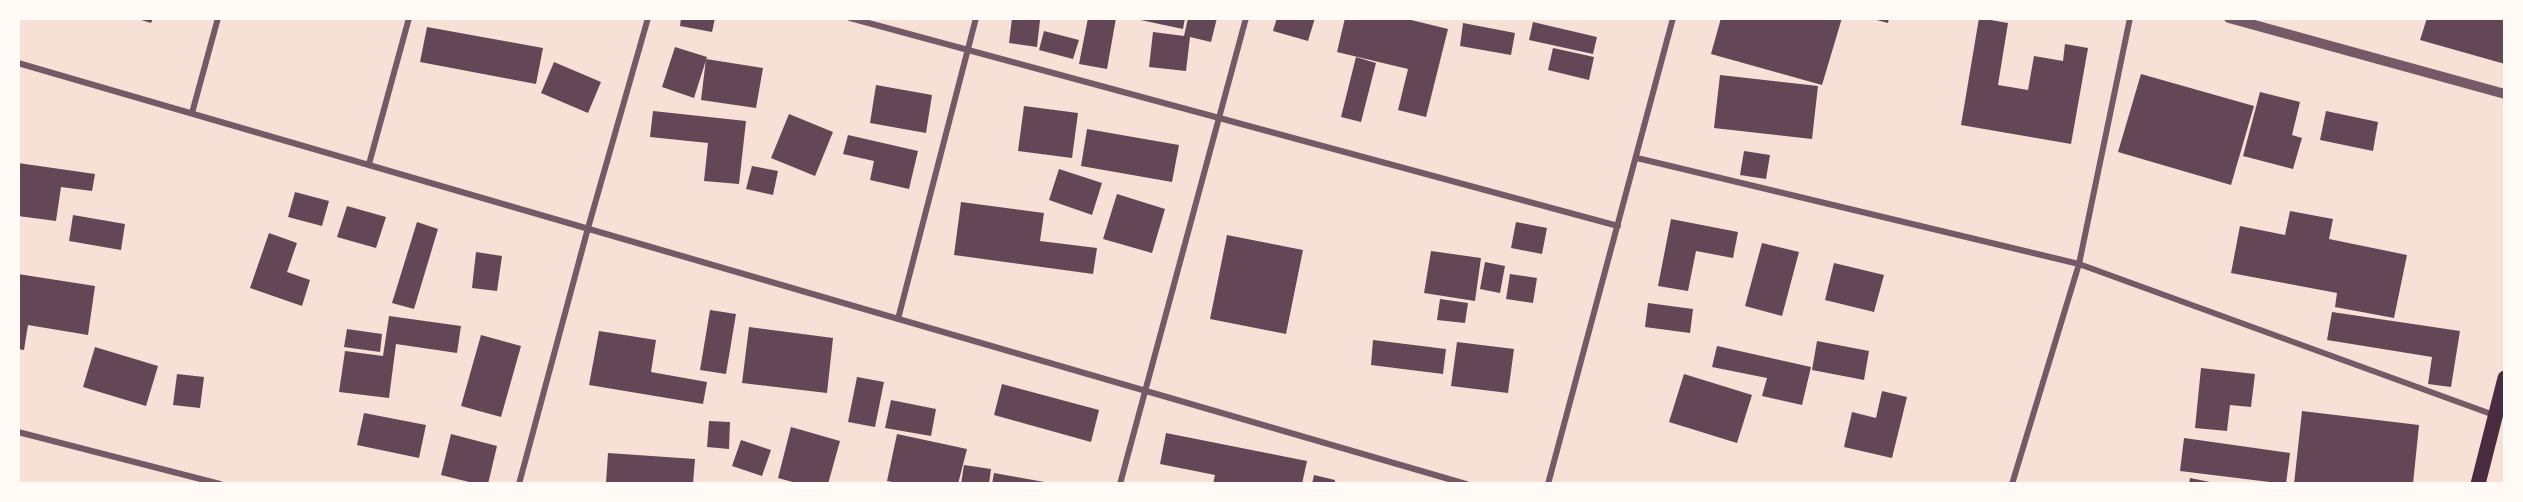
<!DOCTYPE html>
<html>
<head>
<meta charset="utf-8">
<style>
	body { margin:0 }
	#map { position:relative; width:2523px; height:502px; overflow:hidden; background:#f7e1d7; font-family:"IBM Plex Sans",sans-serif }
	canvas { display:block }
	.frame { position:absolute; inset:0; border:20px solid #fffaf5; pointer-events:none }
</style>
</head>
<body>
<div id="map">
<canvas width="2523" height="502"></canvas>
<div class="frame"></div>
</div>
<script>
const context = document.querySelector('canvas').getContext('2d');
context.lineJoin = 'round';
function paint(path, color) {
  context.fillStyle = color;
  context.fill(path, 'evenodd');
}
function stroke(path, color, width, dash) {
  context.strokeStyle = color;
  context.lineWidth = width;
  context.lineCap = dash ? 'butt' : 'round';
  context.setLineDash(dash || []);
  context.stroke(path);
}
paint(new Path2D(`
	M135,18H153L151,23Z
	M681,18H715L712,32L680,26Z
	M1012,18L1040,20L1037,47L1009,43Z
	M1088,18H1116L1107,69L1079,64Z
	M1131,18H1185L1183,29Z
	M1188,18H1217L1211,42L1190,37L1186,71L1149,67L1153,32L1184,36Z
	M1277,18H1315L1308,41L1273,31Z
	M1345,18H1403L1448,29L1426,117L1398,110L1408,69L1337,52Z
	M1721,18H1842L1822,85L1711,54Z
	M1869,18H1889L1888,23Z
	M1979,18L2008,23L1998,85L2028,90L2034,56L2063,61L2065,44L2088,48L2071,144L1961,125Z
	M2427,18H2505V64L2420,40Z
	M1533,22L1597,37L1593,54L1529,40Z
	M1463,23L1515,33L1511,55L1460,46Z
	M427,27L543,48L536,84L420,62Z
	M1044,31L1079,40L1073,59L1039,50Z
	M675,47L707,57L694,98L662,87Z
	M1553,48L1594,57L1589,80L1548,70Z
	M1356,57L1376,63L1361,122L1341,117Z
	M706,59L763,68L756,108L701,100Z
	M554,62L601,82L588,113L541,93Z
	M2141,74L2254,106L2231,185L2118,152Z
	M1720,75L1818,86L1812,139L1714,128Z
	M876,85L932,95L926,133L870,123Z
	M2260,92L2300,102L2292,135L2302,138L2293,169L2243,156Z
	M1024,106L1078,113L1072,158L1018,151Z
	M653,111L746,121L739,184L704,181L708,143L650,137Z
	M2326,111L2378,122L2373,151L2320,140Z
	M789,114L833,132L815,176L771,158Z
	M1087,129L1179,145L1172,182L1081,166Z
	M848,135L918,151L909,189L870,180L874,161L843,154Z
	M1744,151L1770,155L1766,179L1740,175Z
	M18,163L95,174L92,191L61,187L56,221L18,216Z
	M752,166L778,171L773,195L746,189Z
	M1059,169L1102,183L1092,215L1049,200Z
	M295,192L329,201L322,226L288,217Z
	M1117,194L1165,209L1152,253L1103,239Z
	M961,202L1044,213L1040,241L1097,248L1093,274L954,255Z
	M347,206L386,217L376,248L337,237Z
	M2290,211L2333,219L2329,239L2407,255L2394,318L2335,307L2337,293L2231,273L2240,226L2285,235Z
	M73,215L125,224L121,250L69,241Z
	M1671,219L1738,232L1733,258L1696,251L1688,291L1658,286Z
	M417,222L438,229L414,309L392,303Z
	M1516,222L1547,228L1542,254L1511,248Z
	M269,233L297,243L287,272L310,280L302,306L250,288Z
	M1227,235L1303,250L1286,334L1210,319Z
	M1762,243L1799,252L1782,316L1745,306Z
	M1431,251L1481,258L1475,301L1424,293Z
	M476,252L502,256L497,291L472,288Z
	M1485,262L1505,266L1500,293L1480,289Z
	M1834,263L1884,275L1874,312L1825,300Z
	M18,274L95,286L88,335L28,325L24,350L18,349Z
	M1510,274L1537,278L1533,303L1506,299Z
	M1440,299L1468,303L1465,323L1437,320Z
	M1648,303L1693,309L1690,333L1645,327Z
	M710,310L736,314L726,374L700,370Z
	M2332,312L2460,331L2451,387L2428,384L2432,357L2327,340Z
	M389,316L461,326L457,353L396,344L389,398L339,392L345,351L383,356Z
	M749,327L833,338L827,393L742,383Z
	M347,329L382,334L380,352L344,347Z
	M599,331L656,340L651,372L707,382L703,404L589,385Z
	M481,335L521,346L501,417L461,406Z
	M1373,340L1446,349L1443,374L1371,365Z
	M1817,341L1869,351L1864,380L1812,370Z
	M1457,342L1514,349L1508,393L1451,386Z
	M1717,346L1811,367L1802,405L1762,396L1767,378L1712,367Z
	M95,347L158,366L146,406L83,387Z
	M2201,368L2255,374L2251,407L2230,405L2227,431L2195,428Z
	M177,374L204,377L200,408L173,405Z
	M1684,374L1752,395L1737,443L1669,422Z
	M857,377L884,382L875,427L848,422Z
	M1002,384L1099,410L1091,442L994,415Z
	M1882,391L1907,397L1892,458L1844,447L1852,412L1876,418Z
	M891,400L936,409L931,436L885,428Z
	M2302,411L2419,425L2413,484H2294Z
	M364,413L426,425L419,458L357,445Z
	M709,421L730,422L729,449L707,447Z
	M791,427L840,441L828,484H800L778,478Z
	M1166,433L1307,461L1302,484H1213L1215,475L1160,464Z
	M451,434L497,446L488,484H477L441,475Z
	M897,434L967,449L958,484H903L887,481Z
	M2184,438L2290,453L2286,484L2180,471Z
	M741,440L771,450L762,476L732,466Z
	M608,453L695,459L693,484L606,483Z
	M964,465L991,469L989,484H961Z
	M994,473L1050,483V484H992Z
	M1314,475L1335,480L1334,484H1312Z
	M2190,478L2215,483V484H2189Z`), '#644757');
stroke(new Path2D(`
	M850,18L1618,226
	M18,63L1466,484
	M192,113L218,18
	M1637,158L2079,264L2494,415
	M369,164L409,18
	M898,319L976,18
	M18,432L220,484
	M519,484L588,228L648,18
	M1120,484L1246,18
	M1548,484L1673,18
	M2012,484L2079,264L2130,18`), '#755966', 6);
stroke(new Path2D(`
	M2229,18L2505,94`), '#755966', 10);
stroke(new Path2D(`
	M2478,484L2505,378`), '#4a2c40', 15);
</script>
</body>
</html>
